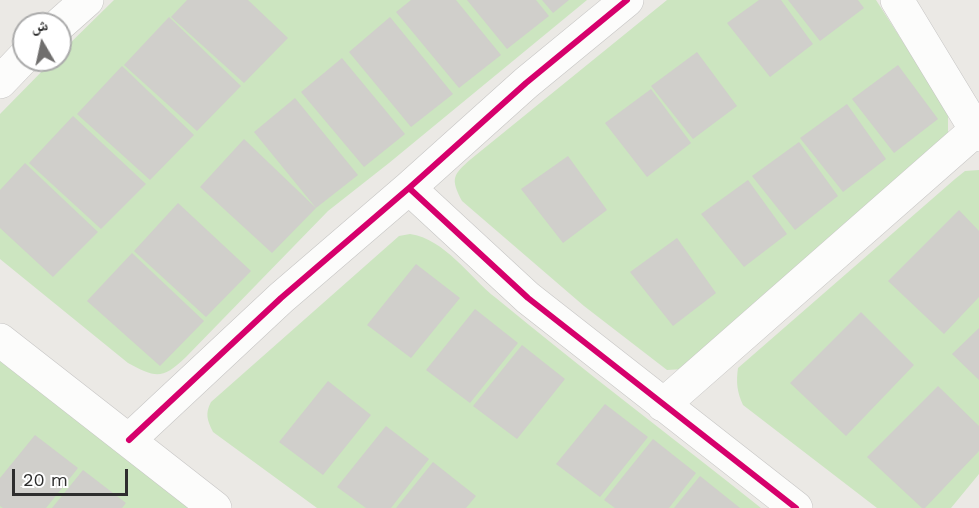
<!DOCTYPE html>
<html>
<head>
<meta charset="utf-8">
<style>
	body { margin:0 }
	#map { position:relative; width:979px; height:508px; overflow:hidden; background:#ebe9e5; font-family:"Work Sans","Noto Naskh Arabic",sans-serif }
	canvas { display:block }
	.north { position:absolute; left:12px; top:12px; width:60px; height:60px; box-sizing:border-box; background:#fff; border:2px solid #ababab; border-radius:50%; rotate:351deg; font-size:16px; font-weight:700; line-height:24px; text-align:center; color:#2e2e2e }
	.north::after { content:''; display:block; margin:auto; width:21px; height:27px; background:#706f6e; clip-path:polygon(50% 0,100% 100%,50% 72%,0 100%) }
	.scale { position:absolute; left:12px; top:469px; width:116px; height:27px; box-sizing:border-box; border:3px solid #2e2e2e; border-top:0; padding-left:8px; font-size:18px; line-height:21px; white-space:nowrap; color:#2e2e2e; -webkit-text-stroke:4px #fff; paint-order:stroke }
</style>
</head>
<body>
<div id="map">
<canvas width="979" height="508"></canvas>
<div class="north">ش</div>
<div class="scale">20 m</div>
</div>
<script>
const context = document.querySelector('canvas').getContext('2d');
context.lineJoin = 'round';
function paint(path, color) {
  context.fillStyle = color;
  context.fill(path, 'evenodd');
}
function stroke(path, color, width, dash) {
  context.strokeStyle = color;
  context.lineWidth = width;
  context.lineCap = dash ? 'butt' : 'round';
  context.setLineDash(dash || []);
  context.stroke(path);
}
paint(new Path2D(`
	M114,0H587L389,163L328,211L186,357C162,380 156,378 128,363L0,259V114L53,60H60V53Z
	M667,0H876L948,112V133L683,369L667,370L584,306L462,201C450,178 453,175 471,159Z
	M979,170V474L951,508H877L743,405C737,392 736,382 738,368L955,179L965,171Z
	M410,234C445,239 469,277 496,298C583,370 673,438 761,508H317L213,432C207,420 205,413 211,402L399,236Z
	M0,357L192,508H0Z`), '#cce5c0');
paint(new Path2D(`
	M187,0H248L288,38L244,83L171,17Z
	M411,0H456L501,55L459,88L396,12Z
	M467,0H536L549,16L507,49Z
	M542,0H569L553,13Z
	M759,0H781L813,44L770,77L727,23Z
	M788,0H858L864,8L820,41Z
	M169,17L241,86L197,131L124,65Z
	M390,17L453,94L411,127L349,52Z
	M697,52L737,106L693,139L651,86Z
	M342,58L405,134L364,167L301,92Z
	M898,65L938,119L894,153L852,99Z
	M122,66L194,135L150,180L77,114Z
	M651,89L691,143L647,177L605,123Z
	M295,98L358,175L316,208L272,253L200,187L244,139L316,208L254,132Z
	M847,104L886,159L843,192L800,138Z
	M73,116L146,184L101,229L29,163Z
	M799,142L838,196L795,230L752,176Z
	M568,156L607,210L563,243L521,189Z
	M25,163L98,232L53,277L0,228V190Z
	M748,180L787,234L744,267L701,214Z
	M178,203L251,271L206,317L134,251Z
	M959,210L979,231V297L944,334L888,281Z
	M677,238L716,293L673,326L630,272Z
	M132,253L204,321L160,366L87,301Z
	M416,264L460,298L411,358L367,325Z
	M475,309L518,343L470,403L426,370Z
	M861,312L914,365L846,436L790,383Z
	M979,328V380L952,354Z
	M522,345L565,379L517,439L473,406Z
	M328,381L371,415L323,475L279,442Z
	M938,386L979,426V451L925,508H922L867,457Z
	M605,404L648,437L600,497L556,464Z
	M386,426L429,459L391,508H366L337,487Z
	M35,435L78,468L46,508H3L0,506V478Z
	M653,439L696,473L669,508H615L604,500Z
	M433,462L476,496L466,508H396Z
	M83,470L126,503L122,508H52Z
	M700,476L740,508H674Z`), '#d0cfcb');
const minor = new Path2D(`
	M897,0L979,135
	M60,24L87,0
	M0,82L24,57
	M409,188L528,298L796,508
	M0,340L215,508
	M663,405L976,130
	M129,440L281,298L409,188L526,83L627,0`);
stroke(minor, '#c6c5c4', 34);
stroke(minor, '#fcfcfb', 33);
stroke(new Path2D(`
	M409,188L528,298L796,508
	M129,440L281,298L409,188L526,83L627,0`), '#d6006c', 6);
</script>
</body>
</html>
